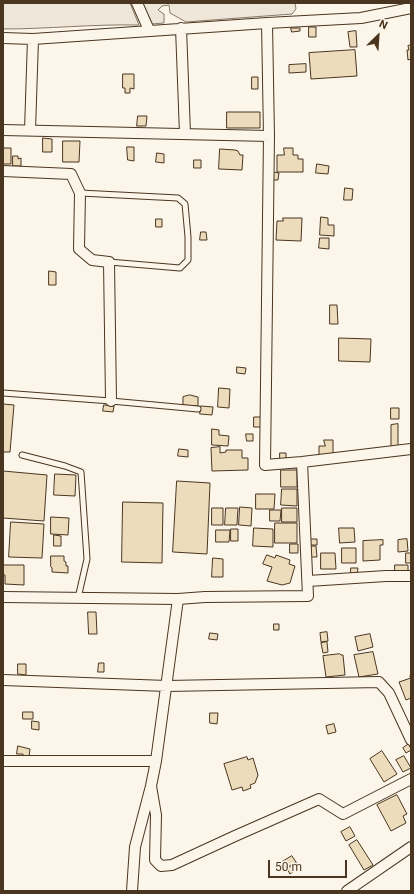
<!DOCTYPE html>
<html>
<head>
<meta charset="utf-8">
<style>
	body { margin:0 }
	#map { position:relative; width:414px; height:894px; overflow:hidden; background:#fbf6e9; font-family:Roboto,sans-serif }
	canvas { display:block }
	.frame { position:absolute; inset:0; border:4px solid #4a3520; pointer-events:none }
	.north { position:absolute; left:358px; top:16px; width:40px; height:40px; -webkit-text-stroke:3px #fbf6e9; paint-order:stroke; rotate:25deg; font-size:11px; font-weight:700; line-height:16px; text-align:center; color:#4a3520 }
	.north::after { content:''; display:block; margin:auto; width:14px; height:18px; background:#4a3520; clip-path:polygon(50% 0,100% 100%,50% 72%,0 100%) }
	.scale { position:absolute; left:268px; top:860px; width:79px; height:18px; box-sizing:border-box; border:2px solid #4a3520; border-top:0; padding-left:5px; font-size:12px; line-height:14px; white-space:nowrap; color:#4a3520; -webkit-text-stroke:3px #fbf6e9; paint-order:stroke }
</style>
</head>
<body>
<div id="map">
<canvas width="414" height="894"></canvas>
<div class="frame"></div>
<div class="north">N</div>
<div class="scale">50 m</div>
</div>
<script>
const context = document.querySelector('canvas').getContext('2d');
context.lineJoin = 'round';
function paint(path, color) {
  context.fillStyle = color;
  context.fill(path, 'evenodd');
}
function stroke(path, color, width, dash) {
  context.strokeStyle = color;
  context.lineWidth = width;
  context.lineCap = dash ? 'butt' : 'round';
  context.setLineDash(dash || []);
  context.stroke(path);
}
const green = new Path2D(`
	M3,3H130L139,25C93,24 48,29 3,29Z
	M143,3H295L296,9L292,14L186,22L170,13L169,5L162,6L158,10L164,14V23L152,24Z`);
paint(green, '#ede6d9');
stroke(green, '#887966', 1);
const building = new Path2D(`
	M309,27H316V37H309Z
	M291,28H300V31L292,32Z
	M356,31L357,47H350L348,32Z
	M411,45V59L408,60L407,50H409L408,46Z
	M355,50L357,76L311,79L309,53Z
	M306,64V72L289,73V65Z
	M123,74H134V89L130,88V93H125V88H123Z
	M252,77H258V89H252Z
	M227,112H260V128H227Z
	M138,116H147L146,126H137Z
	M43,138L52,139V152H43Z
	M63,141H80L79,162H63Z
	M127,147H134V161L128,160Z
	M4,148H11V164H3Z
	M284,148H293V155H298V159H303V172H277V155H284Z
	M220,149L235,150L238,151L240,155H243L242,170L219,169Z
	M157,153L164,154V163L156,162Z
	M13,156H18V159L21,158V166H13Z
	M194,160H201V168H194Z
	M317,164L329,166L328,174L316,173Z
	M273,172L279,173L278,180H272Z
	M345,188L353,189L352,200H344Z
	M321,217L328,218V225H334V236L320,235Z
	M283,218H302L301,241L276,240L277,221H283Z
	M156,219H162V227H156Z
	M201,232H206L207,240H200Z
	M320,238H329V249L319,248Z
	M49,271L56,272V285H49Z
	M330,305H337L338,324H330Z
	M339,338L371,339L370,362L339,361Z
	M237,367L246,368L245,374L237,373Z
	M219,388L230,389L229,408L218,407Z
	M190,395L198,397V406L183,405V397Z
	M3,404L14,405L10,452H3Z
	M104,405L114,406L113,412L103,411Z
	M201,406L213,407L212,415L200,414Z
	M391,408H399V419H391Z
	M254,417H261V427H254Z
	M398,424V447H391V425Z
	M212,429L219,430V435L229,436L228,446L212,445Z
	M246,434H253V441H247Z
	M324,440H333V455H319V446H325Z
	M220,447V453L226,452V450H242V458H248V470L212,471L211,448Z
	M179,449L188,450V457L178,456Z
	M280,453H286V460H280Z
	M281,470H297V487H281Z
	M3,471L47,475L44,521L3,518Z
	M55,474L76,475L75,496L54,495Z
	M177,481L210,483L207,554L173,552Z
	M282,489H297V506L281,505Z
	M256,494H275L274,509H256Z
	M123,502L163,503L162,563L122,562Z
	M240,507L252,508L251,526L239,525Z
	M212,508H223V525H212Z
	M226,508H238L237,525H225Z
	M282,508H297V522H282Z
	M270,510H281L280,521H270Z
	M51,517L69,518L68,535L51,534Z
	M11,522L44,524L42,558L9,557Z
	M275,523H297V543H275Z
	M254,528L273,529V547L253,546Z
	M339,528H354L355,542L340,543Z
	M231,529H238V541H231Z
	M216,530H230L229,542H216Z
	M54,535L61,536V546H54Z
	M310,539H317V545H310Z
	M407,539L408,551L398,552V540Z
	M383,540V545H380V560L363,561V541Z
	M290,544H298V553H290Z
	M310,546H316L317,557H310Z
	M342,548H356V563H342Z
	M321,553H335L336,569H321Z
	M406,553H411V563H406Z
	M267,555L275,558L276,555L290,560L289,564L295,566L290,583L282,585L267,581L272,567L263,564Z
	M51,556H64V561L66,562V566H68V573L52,572V568L51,567Z
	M213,558L223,559V577H212Z
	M3,565H24V585L5,584V575H3Z
	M395,565H408V572H395Z
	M351,568H358L357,574H351Z
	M88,612H96L97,634H89Z
	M274,624H279V630H274Z
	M327,632L328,641L321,642L320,633Z
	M210,633L218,634L217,640L209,639Z
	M370,634L373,647L358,651L355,637Z
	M327,642L328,652L323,653L321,643Z
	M373,652L378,674L359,677L354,655Z
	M340,654L341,655H343L345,675L326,677L323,656Z
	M99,663H104V672H98Z
	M18,664H26V675L18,674Z
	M410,676H411V698L406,700L399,682L411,678Z
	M23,712H33V719H23Z
	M210,713H218L217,724L210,723Z
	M32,721L39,722V730L32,729Z
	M334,724L336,732L328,734L326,726Z
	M409,744L411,750L406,753L403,748Z
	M18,746L30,749L29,757L23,756V754H17Z
	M382,751L397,774L384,782L370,759Z
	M404,756L411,768L403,772L396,760Z
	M247,757L248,760L253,758L258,775L255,783L250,785L251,788L243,791L242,787L232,790L224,764Z
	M397,795L407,814L403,816L406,823L391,831L377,805Z
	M350,827L355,836L346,841L341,832Z
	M357,840L373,865L364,870L349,845Z
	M292,856L296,862L286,868L282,862Z
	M297,863L300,867L290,874L287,869Z`);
paint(building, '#ecdcbc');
stroke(building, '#4a3520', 1);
const service = new Path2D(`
	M80,193L178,198L185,204L188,237V260L180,268L109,262
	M3,393L111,401L198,409
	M22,455L65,466L81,472L87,559L78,598`);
const minor = new Path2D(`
	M137,3L149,30
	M267,23L269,136L265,465L302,462L411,449
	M181,28L185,134
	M3,38L33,39L267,23L361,18L411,8
	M3,130L269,136
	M30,130L33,39
	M3,171L71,174L80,193L79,249L92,260L109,262L111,401
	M308,581L386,576H411
	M3,597L178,599L205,597L308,596L302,462
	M3,680L167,686L379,682L389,693L411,740
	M3,761H156
	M151,786L156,815L155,860L161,866L172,865L235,836L319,799L343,814L411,779
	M132,891L135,847L151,786L156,761L178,599
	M347,891L411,847`);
stroke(service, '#4a3520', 7);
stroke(minor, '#4a3520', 12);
stroke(service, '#fbf6e9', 5);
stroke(minor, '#fbf6e9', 10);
</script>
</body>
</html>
